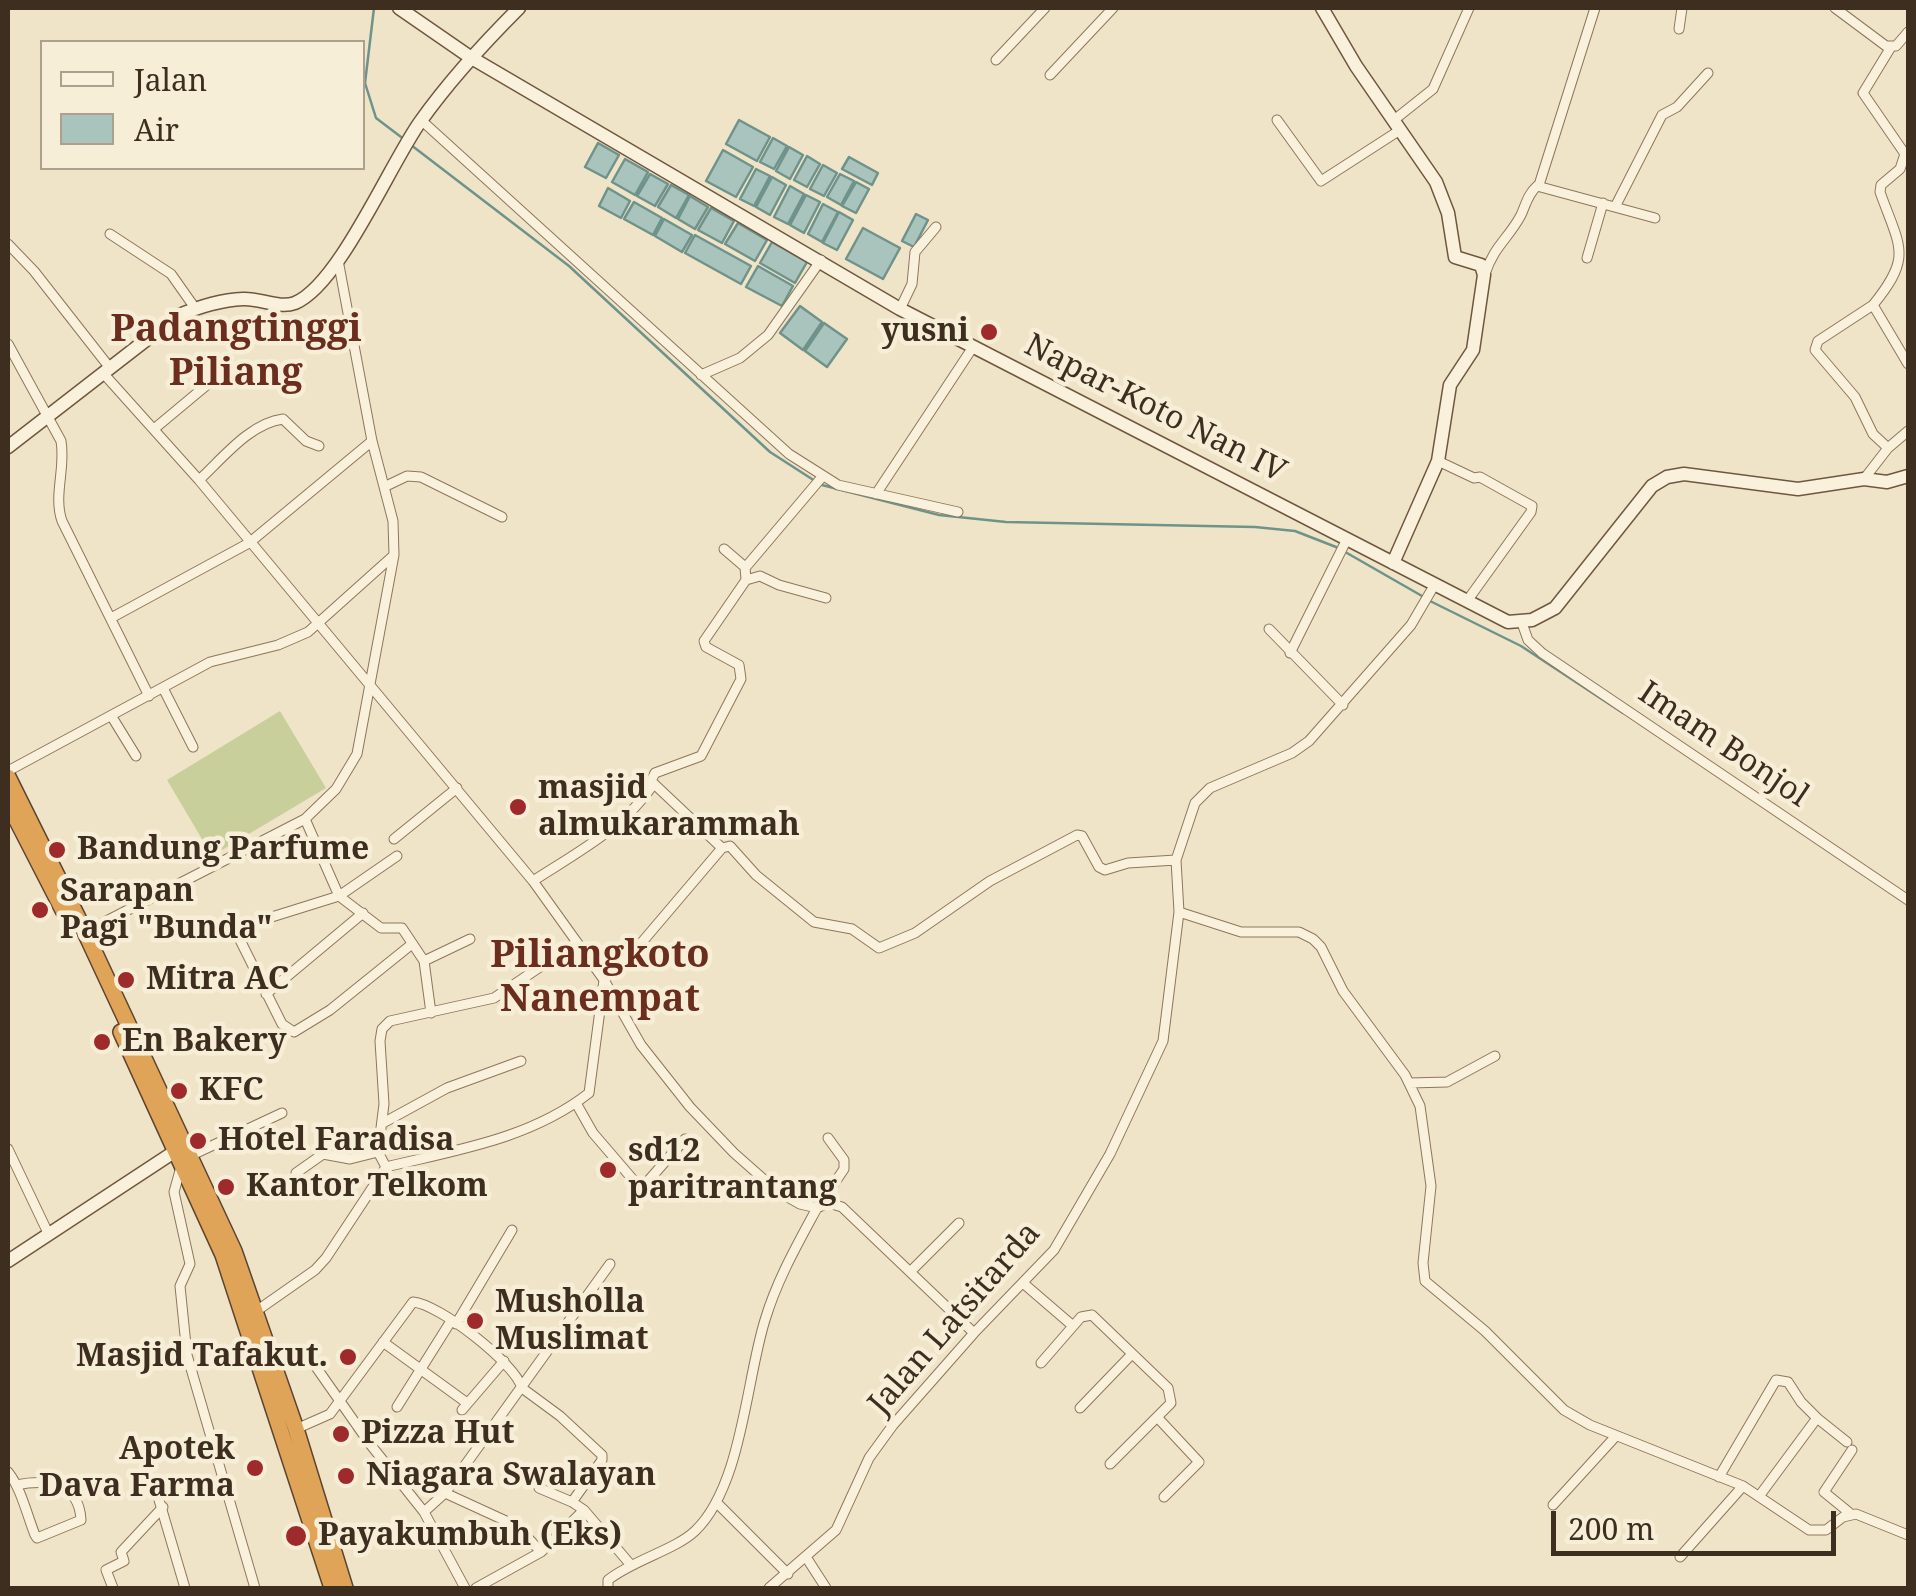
<!DOCTYPE html>
<html>
<head>
<meta charset="utf-8">
<style>
	body { margin:0 }
	#map { position:relative; width:1916px; height:1596px; overflow:hidden; background:#f0e4c8; font-family:"Noto Serif",serif }
	canvas { display:block }
	.frame { position:absolute; inset:0; border:10px solid #3d2e20; pointer-events:none }
	.legend { position:absolute; left:40px; top:40px; width:325px; height:130px; box-sizing:border-box; background:#f7eed8; border:2px solid #ada18e; margin:0; padding:12px 18px; list-style:none; font-size:30px; color:#3d2e20 }
	.legend li { display:flex; align-items:center; gap:20px; height:50px }
	.legend b { width:50px; border:2px solid #ada18e }
	.scale { position:absolute; left:1551px; top:1511px; width:285px; height:45px; box-sizing:border-box; border:5px solid #3d2e20; border-top:0; padding-left:12px; font-size:30px; line-height:35px; white-space:nowrap; color:#3d2e20; -webkit-text-stroke:8px #f7eed8; paint-order:stroke }
</style>
</head>
<body>
<div id="map">
<canvas width="1916" height="1596"></canvas>
<div class="frame"></div>
<ul class="legend">
<li><b style="height:12px;background:#faf1dc"></b>Jalan</li>
<li><b style="height:28px;background:#a9c4bc"></b>Air</li>
</ul>
<div class="scale">200 m</div>
</div>
<script>
const context = document.querySelector('canvas').getContext('2d');
context.lineJoin = 'round';
function paint(path, color) {
  context.fillStyle = color;
  context.fill(path, 'evenodd');
}
function stroke(path, color, width, dash) {
  context.strokeStyle = color;
  context.lineWidth = width;
  context.lineCap = dash ? 'butt' : 'round';
  context.setLineDash(dash || []);
  context.stroke(path);
}
function drawText(font, color, halo, rows, align = 'center') {
  context.font = font + ' "Noto Serif",serif';
  context.lineWidth = 9;
  context.setLineDash([]);
  context.textBaseline = 'middle';
  context.strokeStyle = halo;
  context.fillStyle = color;
  for (const [text, x, y, turn = 0] of rows) {
    context.save();
    context.translate(x, y);
    context.rotate((+turn || 0) * Math.PI / 180);
    context.textAlign = isNaN(turn) ? turn : align;
    if (halo) context.strokeText(text, 0, 0);
    context.fillText(text, 0, 0);
    context.restore();
  }
}
paint(new Path2D(`
	M280,711L326,788L212,856L167,780Z`), '#c9cf9b');
const water = new Path2D(`
	M739,120L770,137L757,161L726,144Z
	M773,138L787,146L774,169L760,162Z
	M598,143L619,155L606,178L585,167Z
	M789,147L803,155L790,179L776,171Z
	M723,150L753,167L736,197L706,181Z
	M807,156L820,164L807,187L794,180Z
	M849,157L878,173L872,185L842,169Z
	M625,159L648,172L635,195L612,182Z
	M823,165L837,173L824,196L810,189Z
	M756,169L770,176L754,206L740,199Z
	M650,174L668,184L655,206L637,196Z
	M840,174L854,181L841,205L827,197Z
	M772,177L786,185L770,215L756,207Z
	M856,182L869,189L856,213L842,206Z
	M671,185L689,195L676,218L658,207Z
	M790,186L804,194L788,224L774,217Z
	M608,188L630,201L621,218L599,206Z
	M806,195L820,202L804,233L790,225Z
	M690,196L708,207L695,229L678,219Z
	M634,202L662,218L653,235L624,219Z
	M823,204L838,212L822,242L808,234Z
	M711,208L734,221L722,243L698,230Z
	M839,212L853,220L837,250L823,243Z
	M916,214L928,220L914,247L902,241Z
	M664,219L692,235L682,252L655,236Z
	M738,223L767,240L755,261L725,244Z
	M863,228L900,248L883,279L846,259Z
	M695,235L751,266L741,284L685,253Z
	M772,242L807,262L795,283L760,263Z
	M758,266L793,286L782,306L746,287Z
	M800,306L822,322L803,350L780,333Z
	M824,323L847,339L827,367L805,351Z`);
paint(water, '#a9c4bc');
stroke(water, '#6f938a', 2.5);
stroke(new Path2D(`
	M374,8L365,83L376,118L405,140
	M411,145L569,266L770,452L815,481
	M822,485L939,515L1006,522L1255,527L1295,531L1336,547
	M1347,553L1422,596
	M1430,601L1521,646L1623,713`), '#6f938a', 2.5);
const street = new Path2D(`
	M1835,8L1886,46H1896L1908,32
	M1679,29L1682,8
	M1891,47L1863,93L1905,154L1900,169L1881,185L1880,192C1900,248 1913,256 1873,305L1908,364
	M996,60L1045,8
	M1050,75L1113,8
	M421,120L789,454L838,485L958,512
	M1277,120L1321,181L1400,130
	M1394,120L1433,89L1469,8
	M1539,185L1595,8
	M1615,207L1662,115L1677,107L1708,73
	M110,234L171,274L195,308
	M8,244L34,271L110,368
	M1587,258L1603,203
	M1485,274C1494,246 1509,238 1521,215C1526,204 1528,194 1537,186L1655,218
	M1873,305L1818,341L1815,350L1855,397L1873,434L1888,448
	M900,309L912,284L915,252L936,227
	M8,344L61,441C66,468 53,495 62,521L149,696
	M103,373L199,480L533,881L604,980L641,1045L690,1107L734,1153L777,1191L800,1204L817,1208L828,1203L842,1207L974,1333
	M701,375L740,358L768,335L821,260
	M154,429L226,369
	M1438,461L1474,478L1480,477L1532,506L1531,512L1467,601
	M1864,479L1888,448L1908,431
	M199,480C222,459 250,423 283,419L306,441L319,446
	M384,487L407,476L421,477L502,517
	M876,494L973,347
	M724,549L745,567L746,580L760,576L779,585L826,598
	M745,568L822,477
	M111,618L249,543L372,441
	M1522,623L1528,640L1542,653L1908,900
	M1269,629L1343,705
	M1290,653L1347,539
	M163,688L193,747
	M112,717L136,756
	M8,771L210,662L278,645L308,632L394,555
	M305,819L339,896L381,928H402L424,961L431,1013
	M394,839L457,788
	M722,848L651,781L655,773L701,756L741,679L739,665L706,647L704,641L746,580
	M397,856L339,896L246,925L240,929L239,938L282,1024L294,1032L330,1010L412,944
	M533,881C576,853 624,828 653,785
	M1179,912L1241,932H1299L1313,939L1321,947L1343,991L1405,1075L1420,1106L1431,1186L1423,1263L1425,1281L1485,1331L1564,1410L1590,1425L1743,1486L1809,1530H1826L1843,1517L1856,1514L1908,1535
	M85,932L305,819L336,789L357,754L394,555L393,521L372,441L338,260
	M424,961L470,939
	M266,994L363,913
	M1410,1083L1447,1082L1495,1056
	M576,1103L593,1133L641,1189L685,1139
	M383,1123L447,1088L521,1061
	M8,1149L49,1235
	M190,1156L282,1113
	M181,1167L174,1192L190,1264L180,1286L187,1355L255,1588
	M386,1167L378,1152L384,1104L380,1041L382,1029L390,1021L494,998L577,942
	M296,1173L323,1154L350,1159L378,1152
	M819,1206L844,1169V1160L828,1138
	M910,1272L959,1223
	M1023,1283L1073,1326
	M255,1312L315,1270L326,1258L386,1167C456,1150 530,1139 589,1093L604,980L643,941L722,848L730,846L756,875L814,922L852,929L879,948L915,933L990,881L1077,835L1082,836L1099,867L1105,870L1128,863L1176,860
	M456,1324L512,1230
	M383,1342L467,1403
	M1041,1363L1081,1317L1092,1315L1168,1388L1171,1403L1110,1464
	M316,1367L370,1444L424,1512L465,1588
	M397,1407L451,1321
	M1080,1408L1132,1354
	M462,1410L504,1361
	M1157,1417L1199,1462L1164,1497
	M296,1429L330,1414L413,1302C439,1304 515,1363 522,1388L560,1416L602,1455V1460L572,1502L584,1510L541,1552L476,1588
	M8,1472C21,1488 27,1515 35,1535L37,1538L81,1520C79,1482 47,1479 16,1485
	M1719,1477L1776,1380L1788,1382L1801,1402L1817,1418
	M154,1483L185,1588
	M539,1488L572,1502
	M445,1493L517,1526L541,1552
	M1760,1495L1817,1418L1847,1442
	M716,1502L788,1574
	M1553,1505L1615,1437
	M584,1510L630,1564
	M424,1512L445,1493L610,1264
	M1851,1514L1824,1492L1852,1450
	M806,1557L826,1588
	M1680,1557L1743,1486
	M113,1588L106,1570L124,1561L121,1552L163,1507
	M608,1588V1580C633,1560 675,1550 695,1531C742,1486 746,1380 765,1320C777,1280 797,1245 817,1208
	M769,1588L836,1530L869,1458L893,1425L974,1333L1054,1250L1110,1154L1163,1041L1179,912L1176,860L1195,803L1210,788L1292,753L1309,741L1411,625L1435,584`);
const secondary = new Path2D(`
	M399,8L470,57L900,309L1508,622L1532,620L1555,608L1652,486L1667,477L1684,474L1798,489L1864,479L1887,482L1908,476
	M1322,8L1356,66L1436,182L1448,213L1455,257L1481,265L1484,275L1473,350L1450,385L1438,461L1393,563
	M8,447L177,316C198,307 220,300 243,299C260,298 279,309 295,303C339,285 390,164 420,122C449,81 483,44 519,8
	M8,1261L174,1152`);
const highway = new Path2D(`
	M8,777L85,932L234,1251L296,1429L345,1588
	M8,803L64,912
	M121,1032L223,1255L332,1588`);
stroke(street, '#8d765c', 11);
stroke(secondary, '#6f573f', 15);
stroke(highway, '#5b4430', 18);
stroke(street, '#faf1dc', 9);
stroke(secondary, '#faf1dc', 12);
stroke(highway, '#e0a458', 15);
for (const [x, y, r, color] of [
	[989,332,10,"#9e2a2b"],
	[518,807,10,"#9e2a2b"],
	[57,850,10,"#9e2a2b"],
	[40,910,10,"#9e2a2b"],
	[126,980,10,"#9e2a2b"],
	[102,1042,10,"#9e2a2b"],
	[179,1091,10,"#9e2a2b"],
	[198,1141,10,"#9e2a2b"],
	[608,1170,10,"#9e2a2b"],
	[226,1187,10,"#9e2a2b"],
	[475,1321,10,"#9e2a2b"],
	[348,1357,10,"#9e2a2b"],
	[341,1434,10,"#9e2a2b"],
	[255,1468,10,"#9e2a2b"],
	[346,1476,10,"#9e2a2b"],
	[296,1536,12,"#9e2a2b"]
]) {
  const dot = new Path2D();
  dot.arc(x, y, r, 0, 2 * Math.PI);
  context.fillStyle = color;
  context.fill(dot);
  stroke(dot, '#f7eed8', 4);
}
drawText('bold 32px', '#3d2e20', '#f7eed8', [
	["yusni",969,332,"right"],
	["masjid",538,789],
	["almukarammah",538,826],
	["Bandung Parfume",77,850],
	["Sarapan",60,892],
	["Pagi \"Bunda\"",60,929],
	["Mitra AC",146,980],
	["En Bakery",122,1042],
	["KFC",199,1091],
	["Hotel Faradisa",218,1141],
	["sd12",628,1152],
	["paritrantang",628,1189],
	["Kantor Telkom",246,1187],
	["Musholla",495,1303],
	["Muslimat",495,1340],
	["Masjid Tafakut.",328,1357,"right"],
	["Pizza Hut",361,1434],
	["Apotek",235,1450,"right"],
	["Dava Farma",235,1487,"right"],
	["Niagara Swalayan",366,1476],
	["Payakumbuh (Eks)",318,1536]
], 'left');
drawText('32px', '#3d2e20', '#f7eed8', [
	["Napar-Koto Nan IV",1155,409,27],
	["Imam Bonjol",1723,745,34],
	["Jalan Latsitarda",955,1319,-49]
]);
drawText('bold 38px', '#6b2e1e', '#f7eed8', [
	["Padangtinggi",236,330],
	["Piliang",236,374],
	["Piliangkoto",600,956],
	["Nanempat",600,1000]
]);
</script>
</body>
</html>
